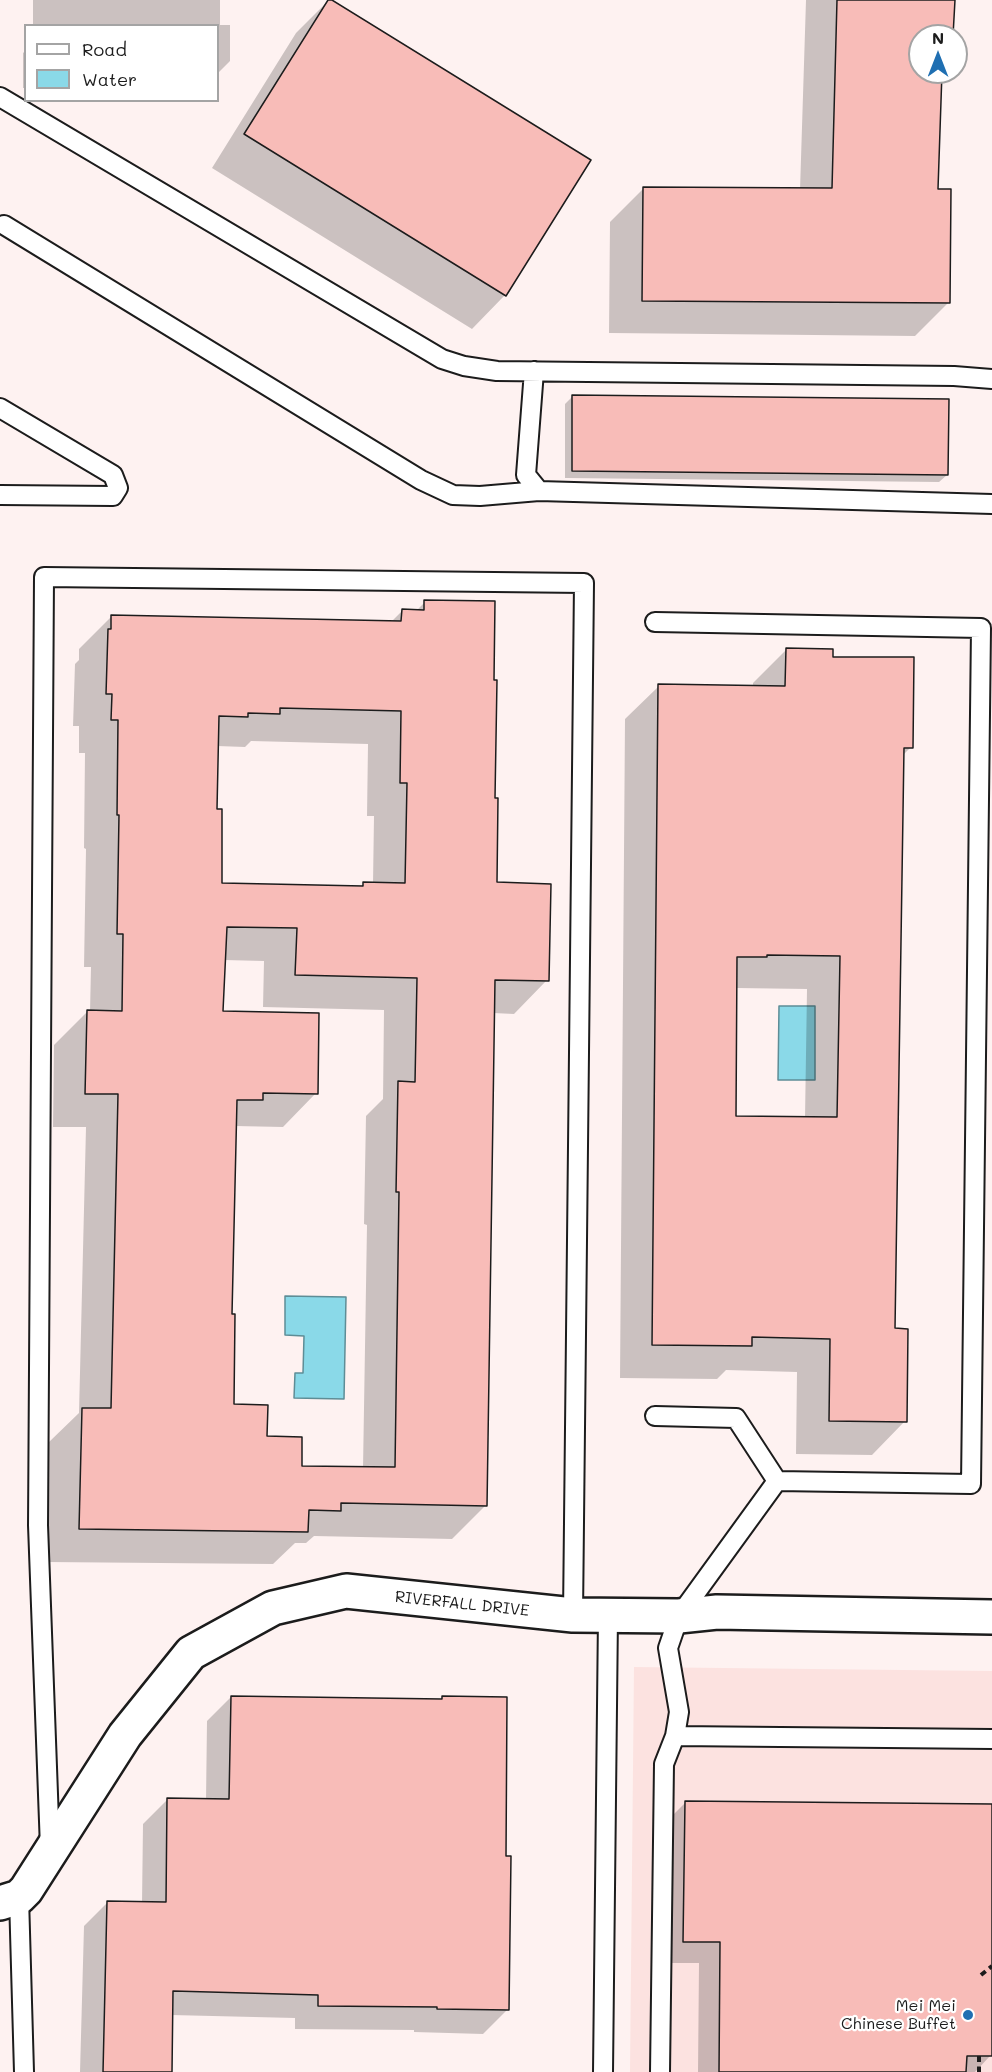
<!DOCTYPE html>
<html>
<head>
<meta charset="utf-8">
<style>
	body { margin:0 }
	#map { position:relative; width:992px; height:2072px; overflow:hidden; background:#fef2f1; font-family:Mali,sans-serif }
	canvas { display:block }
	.legend { position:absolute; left:24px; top:24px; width:195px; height:78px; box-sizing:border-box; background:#fff; border:2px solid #a4a4a4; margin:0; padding:8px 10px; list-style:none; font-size:18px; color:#1c1c1c }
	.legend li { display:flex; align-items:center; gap:12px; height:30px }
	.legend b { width:30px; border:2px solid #a4a4a4 }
	.north { position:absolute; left:908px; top:24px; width:60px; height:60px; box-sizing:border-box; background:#fff; border:2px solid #a4a4a4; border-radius:50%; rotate:0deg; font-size:16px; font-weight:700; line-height:24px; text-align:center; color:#1c1c1c }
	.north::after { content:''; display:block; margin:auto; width:21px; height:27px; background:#1f6fb2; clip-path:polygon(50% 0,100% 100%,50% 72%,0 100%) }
</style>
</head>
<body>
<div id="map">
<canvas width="992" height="2072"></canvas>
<ul class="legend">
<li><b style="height:8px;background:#fff"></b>Road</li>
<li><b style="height:16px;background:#8ad9e8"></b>Water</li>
</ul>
<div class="north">N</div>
</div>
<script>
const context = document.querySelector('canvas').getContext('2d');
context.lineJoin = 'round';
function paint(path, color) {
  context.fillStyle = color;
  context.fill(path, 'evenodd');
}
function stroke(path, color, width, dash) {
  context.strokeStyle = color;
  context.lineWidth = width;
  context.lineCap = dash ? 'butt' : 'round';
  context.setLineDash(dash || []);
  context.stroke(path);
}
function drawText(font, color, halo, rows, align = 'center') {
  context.font = font + ' Mali,sans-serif';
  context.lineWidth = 4.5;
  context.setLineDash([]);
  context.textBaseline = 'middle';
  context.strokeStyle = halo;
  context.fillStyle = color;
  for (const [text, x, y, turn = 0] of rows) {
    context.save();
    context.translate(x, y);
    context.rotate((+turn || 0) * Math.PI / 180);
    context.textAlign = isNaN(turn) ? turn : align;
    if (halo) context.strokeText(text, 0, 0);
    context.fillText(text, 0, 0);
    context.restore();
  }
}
paint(new Path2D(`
	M634,1667L992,1671V2072H630Z`), '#fce2e0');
const water = new Path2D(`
	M779,1006H815V1080H778Z
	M285,1296L346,1297L344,1399L294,1398L295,1373H303L304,1336L285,1335Z`);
paint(water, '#8ad9e8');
stroke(water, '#5e8d96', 1.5);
paint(new Path2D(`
	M33,0H220V25H230V61L218,73V26H33Z
	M329,0L589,161L505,295L472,329L212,168L296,33Z
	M806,0H953L952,36H920V72H942L940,74L936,191L949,302L915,336L609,333L610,222L643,189L800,190Z
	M26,50V88H23V53Z
	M573,396L947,475L939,482L565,478V404Z
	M425,602L493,800L496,884L547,980L514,1014L493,1013L485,1506L452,1539L314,1536L306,1543H295L273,1564L46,1562L49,1442L79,1413L86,1127H53L54,1045L87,1012H90L91,967H84L86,849L84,848L85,753H79V726H73L75,664L79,660V649L112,616L391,622L402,611H416ZM251,741L368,744L367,816H374L373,883H364L360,888L220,885L216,811L217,746L245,747ZM224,960L264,961L263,1007L384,1010L383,1099L366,1116L364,1224L367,1225L363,1468L300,1467L265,1438L232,1405L231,1316L235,1126L283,1127L316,1093L222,1012Z
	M786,650L832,658L911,747L902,756L893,1329L905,1421L872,1455L796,1454L797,1372L726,1370L717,1379L620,1378L625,719L659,686L753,687V683ZM736,988L807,989L805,1118L734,1117Z
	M231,1697L440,1700L443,1697L504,1858L507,2010L483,2034L414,2032V2030L295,2029V2018L171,2015L170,2072H80L84,1926L108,1902L142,1903L143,1824L167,1800H206L207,1721Z
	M685,1803L992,1806L990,2056L975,2072H698L699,1963H662L663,1825Z`), '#0003');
const building = new Path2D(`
	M328,0H332L591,160L506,296L244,134Z
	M837,0H955L953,36H920V72H942L938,189H951L950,303L642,301L643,187L832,188Z
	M572,395L949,399L948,475L572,471Z
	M424,600L495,601L494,680H497L495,798H498L497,882L551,884L549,981L495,980L487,1506L341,1503V1511L309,1510L308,1532L79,1529L82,1408H111L118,1094H85L87,1010L122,1011L123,934H117L119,815H117L118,720H111L112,694H106L108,629H111V615L401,621L402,609L424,610ZM280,708L401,711L400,783H407L405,883L363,882V886L222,883V809H217L219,716L248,717V713L280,714ZM227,927L297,928L295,975L417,978L415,1082L398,1081L396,1192H399L395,1467L302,1466V1437L267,1436L268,1405L234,1404L235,1314H232L237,1100H263V1093L318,1094L319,1013L223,1011Z
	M786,648L833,649V657H914L913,748H904L895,1328L908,1329L907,1422L829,1421L830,1339L752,1337V1346L652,1345L658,684L785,686ZM767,955L840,956L837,1117L736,1116L737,957H767Z
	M231,1696L442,1699V1696L507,1697L506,1856H511L509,2010L437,2009V2007L318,2006V1995L173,1991L172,2072H103L107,1901L166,1902L167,1798L229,1799Z
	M685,1801L992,1804V2056H967L966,2072H719L720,1942H683Z`);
paint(building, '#f8bcb8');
stroke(building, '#1c1c1c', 1.5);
const lane = new Path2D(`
	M0,97L442,359L464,366L497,371L954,376L992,379
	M4,225L421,480L453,495L480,496L539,491L992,504
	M534,371L526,475L539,491
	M0,408L113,475L118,488L113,496L0,495
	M655,622L981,628L971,1484L777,1481
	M655,1416L736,1418L777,1481
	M675,1736L992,1739
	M50,1848L38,1525L44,577L584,583L573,1615
	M19,1897L24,2072
	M603,2072L608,1615
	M660,2072L664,1764L675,1736L679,1712L668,1648L679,1616L777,1481`);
const street = new Path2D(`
	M0,1903L19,1897L26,1890L125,1735L191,1653L273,1608L346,1591L573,1615L679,1616L717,1612L992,1617`);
stroke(lane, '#1c1c1c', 22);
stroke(street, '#1c1c1c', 38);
stroke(new Path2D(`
	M981,1975L992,1966
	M979,2056V2072`), '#1c1c1c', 4, [6, 4.5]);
stroke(lane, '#fff', 18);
stroke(street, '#fff', 33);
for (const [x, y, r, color] of [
	[968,2015,6,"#1f6fb2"]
]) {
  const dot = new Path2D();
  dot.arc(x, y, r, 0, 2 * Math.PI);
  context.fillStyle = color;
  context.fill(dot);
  stroke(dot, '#fff', 2);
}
drawText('16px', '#1c1c1c', '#fff', [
	["RIVERFALL DRIVE",462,1604,6]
]);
drawText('16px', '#1c1c1c', '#fff', [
	["Mei Mei",956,2006],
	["Chinese Buffet",956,2024]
], 'right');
</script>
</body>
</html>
